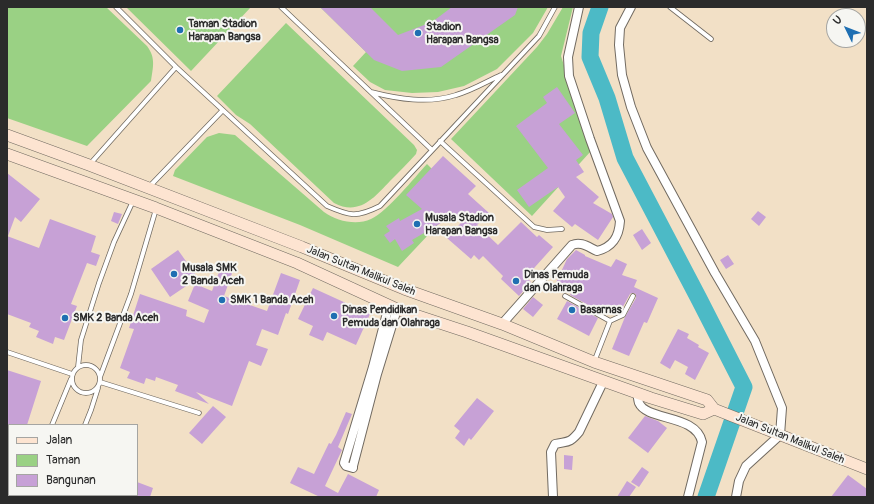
<!DOCTYPE html>
<html>
<head>
<meta charset="utf-8">
<style>
	body { margin:0 }
	#map { position:relative; width:874px; height:504px; overflow:hidden; background:#f2e0c6; font-family:Pangolin,sans-serif }
	canvas { display:block }
	.frame { position:absolute; inset:0; border:8px solid #2b2b2b; pointer-events:none }
	.legend { position:absolute; left:8px; top:424px; width:130px; height:72px; box-sizing:border-box; background:#f6f6f2; border:1px solid #a5a5a2; margin:0; padding:5px 7px; list-style:none; font-size:12px; color:#2b2b2b }
	.legend li { display:flex; align-items:center; gap:8px; height:20px }
	.legend b { width:20px; border:1px solid #a5a5a2 }
	.north { position:absolute; left:826px; top:8px; width:40px; height:40px; box-sizing:border-box; background:#f6f6f2; border:1px solid #a5a5a2; border-radius:50%; rotate:313deg; font-size:11px; font-weight:700; line-height:16px; text-align:center; color:#2b2b2b }
	.north::after { content:''; display:block; margin:auto; width:14px; height:18px; background:#1f6fb2; clip-path:polygon(50% 0,100% 100%,50% 72%,0 100%) }
</style>
</head>
<body>
<div id="map">
<canvas width="874" height="504"></canvas>
<div class="frame"></div>
<ul class="legend">
<li><b style="height:5px;background:#fde4d1"></b>Jalan</li>
<li><b style="height:11px;background:#9ad184"></b>Taman</li>
<li><b style="height:11px;background:#c7a1d6"></b>Bangunan</li>
</ul>
<div class="north">U</div>
</div>
<script>
const context = document.querySelector('canvas').getContext('2d');
context.lineJoin = 'round';
function paint(path, color) {
  context.fillStyle = color;
  context.fill(path, 'evenodd');
}
function stroke(path, color, width, dash) {
  context.strokeStyle = color;
  context.lineWidth = width;
  context.lineCap = dash ? 'butt' : 'round';
  context.setLineDash(dash || []);
  context.stroke(path);
}
function drawText(font, color, halo, rows, align = 'center') {
  context.font = font + ' Pangolin,sans-serif';
  context.lineWidth = 4;
  context.setLineDash([]);
  context.textBaseline = 'middle';
  context.strokeStyle = halo;
  context.fillStyle = color;
  for (const [text, x, y, turn = 0] of rows) {
    context.save();
    context.translate(x, y);
    context.rotate((+turn || 0) * Math.PI / 180);
    context.textAlign = isNaN(turn) ? turn : align;
    if (halo) context.strokeText(text, 0, 0);
    context.fillText(text, 0, 0);
    context.restore();
  }
}
paint(new Path2D(`
	M7,7H106L147,46C156,58 153,67 151,81L87,146L7,118Z
	M126,7H251L191,71Z
	M320,7H548L533,33L497,69L464,86L438,92L412,93L385,90L370,82L353,66L366,52Z
	M563,7H573L561,56L591,151L532,216L451,139L537,47L547,34Z
	M286,23L414,145L417,150L416,154C408,163 399,172 390,181C374,198 359,216 334,203L250,124L236,115L217,96Z
	M219,133L235,135L324,212C337,221 356,226 371,219C388,211 414,178 427,164L462,199L398,267L300,225L173,176L175,170L207,137Z`), '#9ad184');
stroke(new Path2D(`
	M600,7L591,33L590,57L607,98L625,158L698,297L744,387L706,497`), '#4cbac6', 17);
paint(new Path2D(`
	M320,7H370L398,35L432,22L452,7H518L515,15L441,67L402,71L374,60Z
	M557,87L575,113L559,124L583,155L576,160L584,172L576,177L599,197L593,203L612,214L613,217L598,240L575,224L572,227L553,211L565,197L558,187L529,207L517,190L548,168L516,126L547,103L543,97Z
	M443,156L476,186L468,194L489,213L477,225L498,245L521,222L537,237L539,235L553,247L526,277L531,282L519,296L501,279L503,276L483,256L479,260L474,255L471,259L440,232L451,233L462,222L451,212L441,223L412,240L414,243L402,251L395,239L390,243L384,235L390,231L386,226L399,218L400,221L422,209L406,195Z
	M7,173L40,199L21,222L15,217L8,236H7Z
	M758,211L766,217L759,226L751,219Z
	M114,212L122,214L118,224L111,221Z
	M50,219L96,236L91,252L100,255L96,266L87,263L71,304L77,306L64,340L55,337L53,344L36,337L39,331L29,327L31,323L7,314V236L39,248Z
	M642,229L651,243L642,250L633,235Z
	M178,250L198,278L170,297L151,269Z
	M576,250L585,255V256L611,267L616,259L627,264L622,275L637,280L634,287L658,298L647,323L644,322L629,356L612,349L625,317L636,298V294L632,293L630,294L620,312L617,314L604,308L601,312L570,295L571,293L555,285L567,259Z
	M728,255L734,264L726,269L720,260Z
	M222,264L234,268L224,296L267,311L281,273L300,280L288,314L286,313L278,335L262,329L256,345L268,349L261,366L249,361L232,406L196,392L209,404L175,391L178,385L156,377L155,381L146,378L144,384L127,378L130,372L120,368L134,329L129,328L140,294L187,310L186,316L204,323L209,310L188,301L195,284L212,291Z
	M313,288L370,314L356,345L327,332L323,341L309,335L313,326L298,319Z
	M533,297L543,305L533,317L523,309Z
	M567,301L598,318L589,336L557,319Z
	M678,329L689,334L687,338L699,345L698,347L709,353L695,380L685,374L688,367L675,360L670,369L660,363Z
	M7,370L41,381L27,425H7Z
	M477,398L494,411L471,440L469,438L464,446L455,438L460,431L454,426Z
	M213,406L226,417L202,444L189,433Z
	M346,412L352,414L338,447L342,450L325,486L338,493L348,474L379,490L376,497H320L290,483L298,467L314,474L329,443L331,444L336,435Z
	M645,416L658,421L667,428L648,453L628,438Z
	M564,455L573,456L572,470L564,469Z
	M642,467L649,472L639,487L631,482Z
	M848,475L867,489V497H831Z
	M627,481L636,487L629,497H617Z
	M137,482L153,488L150,497H137Z`), '#c7a1d6');
const service = new Path2D(`
	M116,7L176,67L327,206C350,216 356,218 380,206L539,36L555,7
	M281,7L432,150
	M670,7L711,39
	M371,92C398,99 428,104 456,95C471,91 486,82 501,75
	M440,141L534,227L547,230L562,229
	M90,164L176,67
	M149,187L222,111
	M565,296L610,321
	M7,352L72,374
	M594,362L610,321L623,315L633,296
	M72 379a14 14 0 1 1 28 0a14 14 0 1 1-28 0Z
	M78,367L81,340L99,283L114,242L133,201
	M100,377L131,294L156,209
	M100,382L199,413
	M52,425L71,379
	M85,425L91,410L98,388
	M14,497L15,495
	M65,497V495`);
const minor = new Path2D(`
	M631,7L620,28L619,45L622,75L631,107L647,148L715,273L755,341L782,408L780,435L746,466L739,481L736,497
	M389,305L373,367L344,463L346,466L353,468V466L377,374L397,309
	M502,324L572,245C581,241 588,247 597,251C613,247 619,237 620,221L590,139L569,76L568,57L579,7
	M637,394C638,396 638,400 639,403C647,421 696,414 702,442L688,497
	M553,497L551,452L555,444C568,441 569,444 579,432L603,382`);
const secondary = new Path2D(`
	M7,135L89,165L302,247L404,289L502,324L594,362L707,400L714,409L867,469
	M7,154L156,208L297,263L397,309L467,332L651,398L703,414L714,409`);
stroke(service, '#716a61', 5.5);
stroke(minor, '#716a61', 10);
stroke(secondary, '#716a61', 12);
stroke(service, '#fff', 4);
stroke(minor, '#fff', 8);
stroke(secondary, '#fde4d1', 11);
for (const [x, y, r, color] of [
	[180,30,4,"#1f6fb2"],
	[418,33,4,"#1f6fb2"],
	[417,224,4,"#1f6fb2"],
	[174,274,4,"#1f6fb2"],
	[516,281,4,"#1f6fb2"],
	[222,300,4,"#1f6fb2"],
	[572,310,4,"#1f6fb2"],
	[334,316,4,"#1f6fb2"],
	[65,318,4,"#1f6fb2"]
]) {
  const dot = new Path2D();
  dot.arc(x, y, r, 0, 2 * Math.PI);
  context.fillStyle = color;
  context.fill(dot);
  stroke(dot, '#f6f6f2', 1.5);
}
drawText('bold 11px', '#2b2b2b', '#f6f6f2', [
	["Taman Stadion",188,24],
	["Harapan Bangsa",188,37],
	["Stadion",426,27],
	["Harapan Bangsa",426,40],
	["Musala Stadion",425,218],
	["Harapan Bangsa",425,231],
	["Musala SMK",182,268],
	["2 Banda Aceh",182,281],
	["Dinas Pemuda",524,275],
	["dan Olahraga",524,288],
	["SMK 1 Banda Aceh",230,300],
	["Dinas Pendidikan",342,310],
	["Pemuda dan Olahraga",342,323],
	["Basarnas",580,310],
	["SMK 2 Banda Aceh",73,318]
], 'left');
drawText('11px', '#2b2b2b', '#f6f6f2', [
	["Jalan Sultan Malikul Saleh",361,271,22],
	["Jalan Sultan Malikul Saleh",790,439,22]
]);
</script>
</body>
</html>
